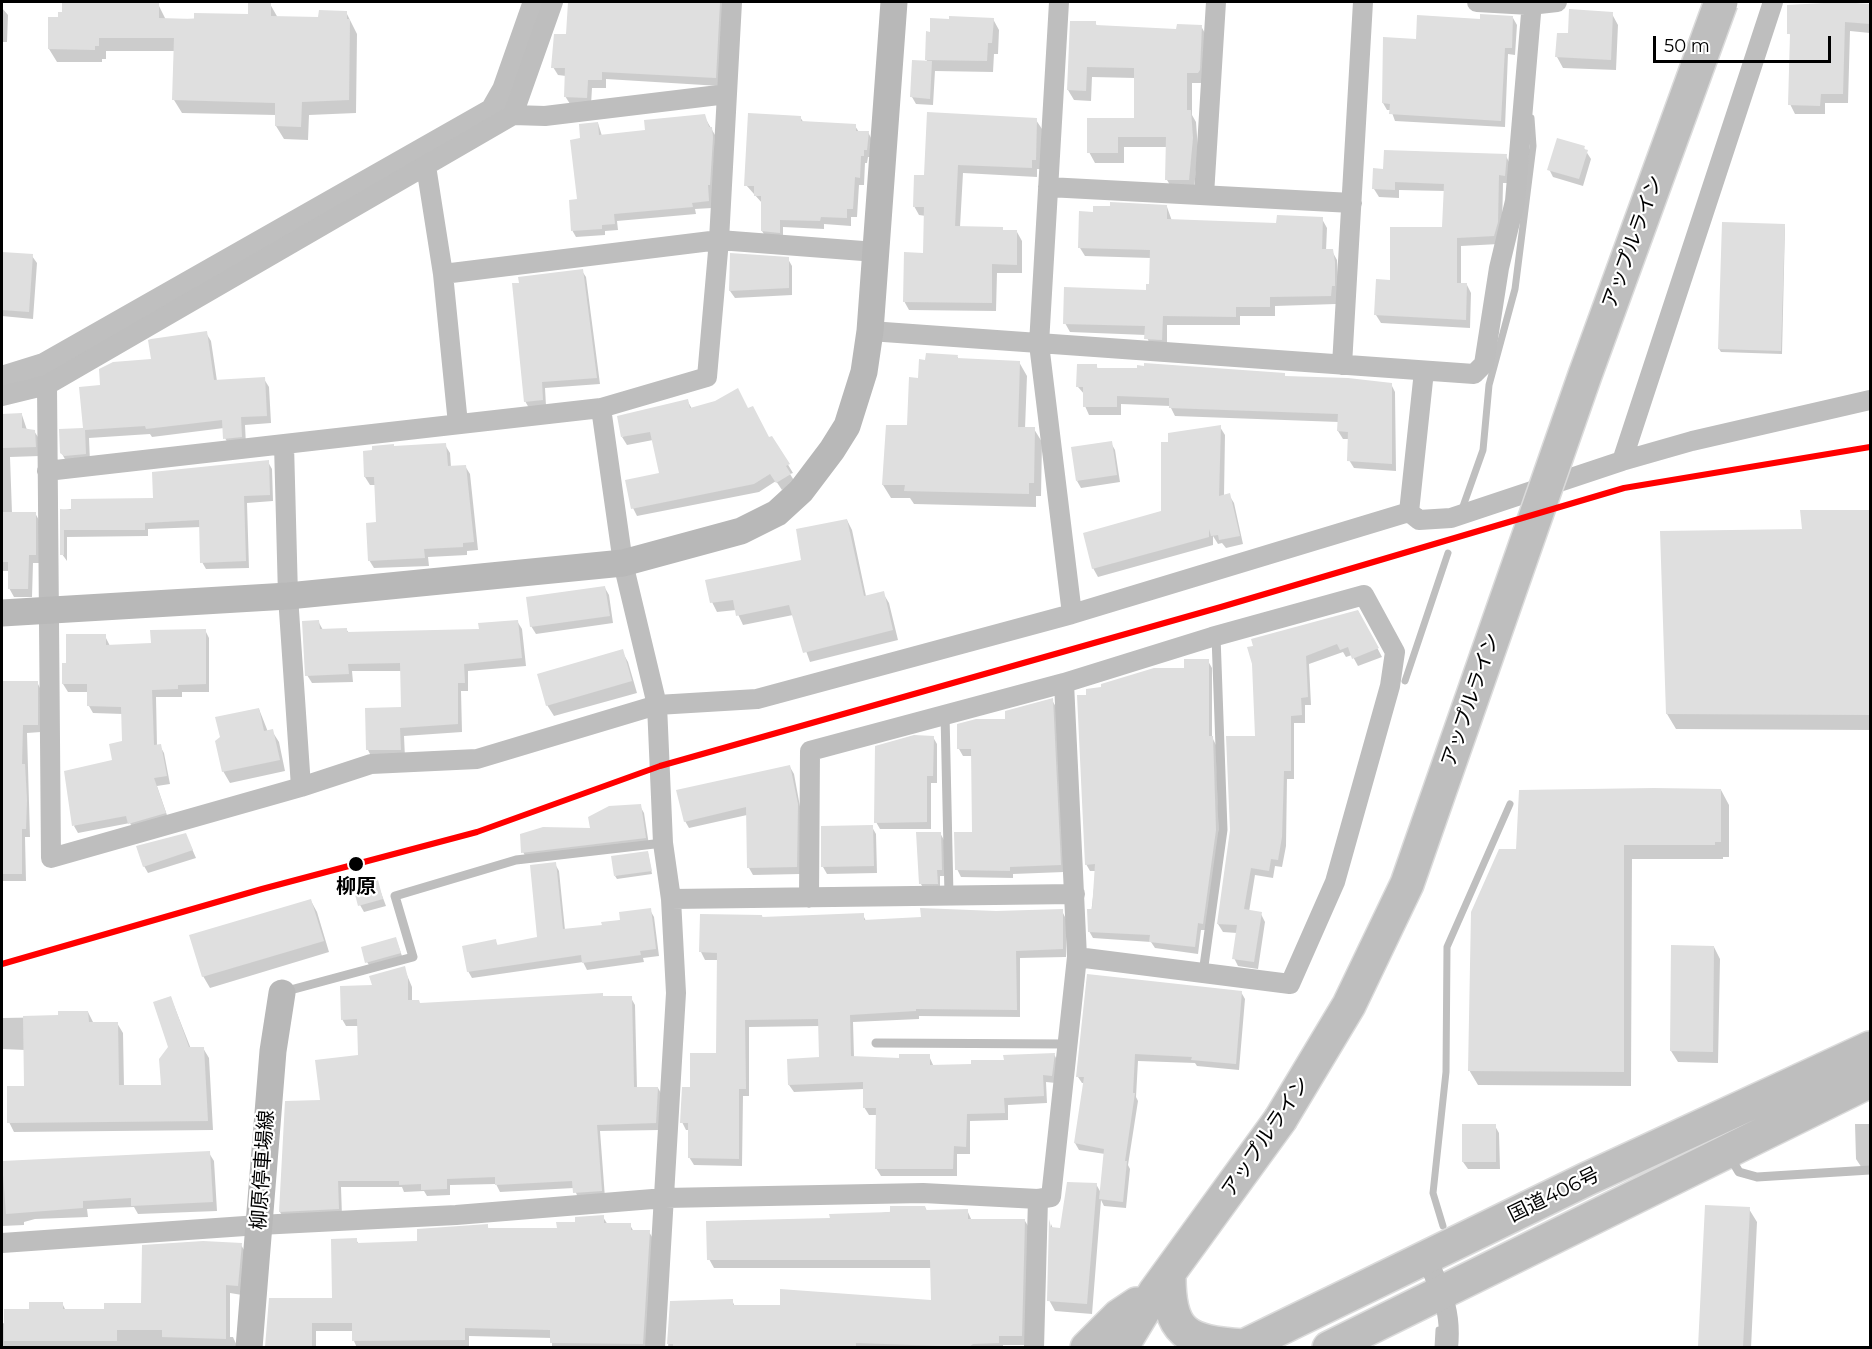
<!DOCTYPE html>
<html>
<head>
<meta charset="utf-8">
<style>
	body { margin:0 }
	#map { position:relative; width:1872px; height:1349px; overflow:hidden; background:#fff; font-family:Montserrat,sans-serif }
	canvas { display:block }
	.frame { position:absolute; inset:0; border:3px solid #000; pointer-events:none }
	.scale { position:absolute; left:1653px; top:36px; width:178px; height:27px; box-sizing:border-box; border:3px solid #000; border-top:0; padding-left:8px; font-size:18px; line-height:21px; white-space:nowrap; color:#000; -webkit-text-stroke:4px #fff; paint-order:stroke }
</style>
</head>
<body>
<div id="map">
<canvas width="1872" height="1349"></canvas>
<div class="frame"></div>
<div class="scale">50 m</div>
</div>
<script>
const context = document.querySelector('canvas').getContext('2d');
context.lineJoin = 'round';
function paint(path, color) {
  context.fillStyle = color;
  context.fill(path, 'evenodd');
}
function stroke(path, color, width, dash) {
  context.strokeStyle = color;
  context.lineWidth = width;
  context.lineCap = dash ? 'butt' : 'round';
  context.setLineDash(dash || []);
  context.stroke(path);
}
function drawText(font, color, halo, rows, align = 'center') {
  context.font = font + ' Montserrat,"Noto Sans JP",sans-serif';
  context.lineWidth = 4.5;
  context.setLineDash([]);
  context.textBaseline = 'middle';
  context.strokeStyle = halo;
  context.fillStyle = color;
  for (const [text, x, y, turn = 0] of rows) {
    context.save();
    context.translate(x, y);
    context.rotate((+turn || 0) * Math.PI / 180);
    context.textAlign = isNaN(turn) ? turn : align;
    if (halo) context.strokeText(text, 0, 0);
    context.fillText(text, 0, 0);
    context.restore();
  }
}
paint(new Path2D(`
	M64,2L158,4L166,20L249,16L270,4L278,18H320L346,12L357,34L356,113L309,115L308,140L284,139L276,126V115L182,113L174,100L175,51H106V59H102V62H57L49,49L64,13Z
	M569,2H727L720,86L606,79V88H592L591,105L570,104L565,96L566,76L558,75L553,67L568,36Z
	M1842,3L1870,5V33L1850,31L1848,103H1825V114H1795L1790,104L1792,38L1789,33Z
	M2,8L8,15L7,42H2Z
	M1612,14L1618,25L1616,70L1563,68L1557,57L1569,35Z
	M1513,18L1517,25L1515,55L1508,54L1505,127L1395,121L1391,110H1387L1383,103L1417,41L1481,20Z
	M993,19L999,30L998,54H994L993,72L935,71L933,105L916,104L912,97L928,63L926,59L931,33Z
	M1095,23L1098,27L1178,30L1201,26L1207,37L1204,83H1192V115L1196,122L1198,149L1194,190H1173L1167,180V147H1124V163H1095L1089,152L1135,120V78L1092,77L1091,101L1074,100L1068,90Z
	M704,116L715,135L712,208L695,209L696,214L617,221L618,230L605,231V235L576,237L572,230L579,201L581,140L598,123L602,136L647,131Z
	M800,117L804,123L855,126L859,132H868L872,140L871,157H868L867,163H865L864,185H859L857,217H851V226L824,224V229L783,227V240L767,239L762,231V203L746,185Z
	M1036,120L1042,129L1041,169H1037V177L963,173L960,227L1017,232L1022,241V273H997L996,311L909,310L904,301L925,254L926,216L919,215L914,206L925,177Z
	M1584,148L1591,159L1583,186L1553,177L1549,169Z
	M1506,156L1510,164L1509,183H1503L1502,231L1499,244L1461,246V285H1467L1471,293L1470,328L1381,323L1376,315L1377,281H1391L1443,229L1445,191L1399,190V198L1379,197L1374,189L1375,170Z
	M1167,207L1172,221L1278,224L1322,219L1327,228L1326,251H1332L1337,260L1339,295H1336V304L1275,306V316H1240V325H1167V348L1151,347L1146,335L1070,332L1065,323L1147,291L1151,286V258L1085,256L1080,248L1094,213Z
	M1785,226L1782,354L1721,352L1719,349Z
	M2,254L32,256L37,263L33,319L2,316Z
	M731,254L788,259L792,266V295L735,298L730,291Z
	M582,271L586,277L600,384L545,388L546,406L529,408L525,401Z
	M206,333L211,341L217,381L264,379L269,387L271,423L245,425L246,445L230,447L225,438L224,428L152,437L150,434L89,438L90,462L66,461L61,452L84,429L101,387Z
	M957,356L959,360L1019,362L1027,376L1025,429H1034L1042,442L1041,496H1036V507L914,504L910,498H891L883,485L908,426L920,379Z
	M1096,366L1099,370L1284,374L1286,378L1391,384L1395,392L1396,471L1354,468L1349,460V439H1343L1338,431L1339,422L1175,416L1170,406L1121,404V415H1089L1085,406V395L1078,387Z
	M687,400L692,409L748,410L769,439L772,438L793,473L790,474L795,482L782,490L776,481L759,492L637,516L633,508L661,474L653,440L627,445L622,437Z
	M2,415H22L27,430L34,431L40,440V456L10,457L12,513H35L40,522L41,563H33L32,597H14L9,588V571H2Z
	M1220,427L1225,435L1224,496L1229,495L1234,503L1243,544L1226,548L1222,543L1218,544L1213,536V545L1098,577L1093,568L1162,512Z
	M1111,443L1115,450L1120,482L1081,488L1077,481Z
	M445,445L450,453L451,467L465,466L470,474L478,550L467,551V555L428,557L429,566L374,568L369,560L377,524L376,485H370L365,477L395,448Z
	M268,462L272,469L273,501L247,503L249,568L206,569L202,562L201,527L148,529V536L67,537V561L62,554V510L155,500Z
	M1870,511V730L1676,729L1667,714L1803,530L1801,512Z
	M847,520L852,530L866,596L883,593L889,603L898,640L810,662L793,615L743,625L736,610L717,612L712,602L803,561Z
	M605,588L609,595L613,623L536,634L531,626Z
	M1358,611L1382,657L1358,666L1352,655L1346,657L1343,652L1309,664L1311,705H1305V723H1294V779H1287L1286,846L1282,867L1275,866L1273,878L1255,875L1249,912L1261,914L1265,922L1258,969L1238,966L1234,958L1237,933L1223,932L1218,924L1231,830L1256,737L1253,664Z
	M318,621L323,630L346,629L349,633L480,630L517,621L522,629L526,666L468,671V691H461L462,732L404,736L405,758H372L368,750L403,709L401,671H352L353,682L312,683L307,675Z
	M205,630L209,638V692H182V697H156L157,746H160L164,753L170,784L157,786L169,821L134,831L130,823L78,833L74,826L123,743V714L93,713L89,706V692H68L63,684L68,664L105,636L110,646L152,645Z
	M622,651L628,662L637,693L554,716L547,705Z
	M1208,661L1212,668V737L1216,745L1219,838L1207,930H1201L1198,954L1155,948L1151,942L1093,938L1089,931L1096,871H1090L1086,864L1088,696Z
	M37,682L41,690V732L27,733L30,837H25L26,881H2V683Z
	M1052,700L1056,707L1064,872L1013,874V878L961,877L957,869L974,834L973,756H963L959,749L1007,720Z
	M259,709L268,732L272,731L279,742L285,771L230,783L223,771Z
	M933,737L937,744V783H931V829H880L876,822Z
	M790,767L794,774L801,812L800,874L753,875L749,868L747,815L689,828L685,821Z
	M1721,790L1729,805V857H1723V859H1632L1631,1086L1478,1085L1469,1070L1518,850Z
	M640,806L644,813L649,845L527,859L523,852L592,829Z
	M872,827L876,834L877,873L827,874L823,867Z
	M940,833L944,840V876H940V890H924L921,884Z
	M186,835L196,858L148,873L144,866Z
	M648,853L652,874L617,879L615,876Z
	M555,864L559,871L565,930L603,926L650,910L654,917L659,956L643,958L644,962L587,970L583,962L472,978L468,971L495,940L498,946L539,938Z
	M377,882L386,906L364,912L360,905Z
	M311,901L317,912L329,952L210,988L203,976Z
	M1062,911L1066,919V957L1020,958V1017L919,1016V1019L853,1022L854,1057L901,1060L929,1056L934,1067L973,1066L1054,1054L1058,1062L1056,1083L1046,1082L1047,1103L1008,1105V1120L970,1121V1154H957V1176H881L876,1168L877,1115H869L864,1107V1089L794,1092L789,1085L821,1059L820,1026L749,1027V1096H743L742,1166L694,1165L689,1157L690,1130H686L682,1122L692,1088L717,1054L718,960H705L701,952L762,916L763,918L863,915L866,921Z
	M397,942L402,956L369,965L367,962Z
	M1714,947L1720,959L1718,1063L1678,1062L1671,1051Z
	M404,968L412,987V1002L420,1004L631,998L635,1005L637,1088H658L662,1095L660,1130L600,1131L605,1198L579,1200L574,1188L500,1192L496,1184L450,1185V1195L427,1196L424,1191L404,1192L402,1187H341L342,1216L284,1219L280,1212L321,1101L360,1056L359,1026H346L342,1019L374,987Z
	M1241,992L1245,999L1239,1070L1197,1066L1195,1063L1138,1061L1136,1097L1138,1101L1128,1165L1130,1169L1126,1208L1104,1206L1101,1200L1092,1314L1055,1311L1049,1300L1051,1224L1053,1229H1061L1096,1184L1101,1193L1105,1154L1079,1150L1075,1143L1085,1083H1082L1078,1077Z
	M171,998L191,1049L203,1048L209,1058L213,1130L14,1132L9,1122L26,1088L25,1050L2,1049V1018L59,1017L88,1012L93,1022L117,1023L123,1033L124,1087L163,1086L170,1047Z
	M1855,1124H1870V1168H1862L1856,1159Z
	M1463,1126H1495L1499,1133L1500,1169H1468L1463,1162Z
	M209,1153L214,1161L217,1211L138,1214L134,1207L87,1209L88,1217L35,1219L24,1222V1225L2,1226V1163Z
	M925,1207L927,1211L967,1210L972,1221H1025L1030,1229L1026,1345H1003V1348H668L671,1302L732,1300L735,1307L933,1301L932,1268H714L709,1259L831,1220Z
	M1707,1207L1749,1209L1757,1222L1751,1348H1700Z
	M603,1217L608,1225H630L634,1232H649L654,1240L648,1348H552V1338L469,1336V1348H357L354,1341V1331H316V1348H266L270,1300L334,1299L356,1240L359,1244L418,1242L487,1226L489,1229H558Z
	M241,1245L246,1253L242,1295L230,1293V1337H233L238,1348H2V1324L30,1310L62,1303L66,1311H105L142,1305Z`), '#0003');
stroke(new Path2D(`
	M1461,512L1483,450L1489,385L1515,289L1533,146L1531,118
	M1405,681L1448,553
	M1443,1226L1433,1193L1446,1072L1447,947L1510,804
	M1438,1348L1439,1330`), '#bfbfbf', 7);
stroke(new Path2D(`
	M2,379L44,366L493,111L505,90L536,2`), '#bfbfbf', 26);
paint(new Path2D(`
	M62,2H159V18L194,19V13L248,14V2H271V16L318,17L319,10L347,11V19H350L349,100L302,102L301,127L275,126V103L172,100L174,38H99V46H95V50L48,49V17H58V12H62Z
	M568,2H720L716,78L602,72V80H588L587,98L564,97L565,68H551L554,34H566Z
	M1842,2L1870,4V24L1845,22L1843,94H1821L1820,106L1788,105L1790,34H1787V5Z
	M1569,9L1613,12L1611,60L1555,57L1557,33H1568Z
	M1480,14L1513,16L1512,48H1505L1501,121L1389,114L1390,104L1382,103L1383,37L1416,39L1417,15L1480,19Z
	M949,16L994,18L992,43H988L987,61L925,60L926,31L930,32V18L949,19Z
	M1070,21H1096V25L1176,29L1177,24L1202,25L1200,70L1198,73H1187V110H1191L1193,138L1189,180H1165L1166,137H1118V153H1087V118H1134V68L1087,67L1086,91L1067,90Z
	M912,60L932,61L930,99L910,97Z
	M927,112L1037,118L1036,160H1032V168L958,165L955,226L1003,227V230H1017V265L992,264V303L903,302L904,252L923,253L924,207H913L914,175H924Z
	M748,113L801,116V121L856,124V131H869L867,150H864V156H861L860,178L855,177L853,209H847V218L821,217L820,221L780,220V233L761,231V196H754V186H744Z
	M705,114L709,127H712L713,137L710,185H708L709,201L692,203L693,207L614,214L615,224L602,225V229L571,231L569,200L577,199L570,140L580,138L579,124L598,122L599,135L645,130L644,120Z
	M1557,138L1585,146L1584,149L1588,150L1579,179L1547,170Z
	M1384,150L1507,154L1505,176L1499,175L1498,222L1494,236L1457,238V283H1467L1466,320L1374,315L1376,279L1390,280V227H1442L1444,184L1395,182V190L1372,189L1373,168L1383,169Z
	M1110,202L1167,205V219L1276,223L1277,215L1323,217L1322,249H1333L1335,262V286H1332L1331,296L1270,297V307H1236V317L1163,316L1162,340L1144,339L1145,326L1063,324L1064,287L1146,290V284H1149L1150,250L1078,248L1079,211L1093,212V206H1110Z
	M1722,222L1785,224L1781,351L1718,349Z
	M2,252L33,254L29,312L2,310Z
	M730,253L789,257V288L729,291Z
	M583,269L597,378L542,382L543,400L524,402L512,283H519L518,277Z
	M207,331L214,380L265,377L267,416L241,417L242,437L223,439L222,420L146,429L145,426L85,430L86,454L64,456L60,453L59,429L83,428L79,387L100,385L99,369L113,362L151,359L148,340L151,339Z
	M926,353L958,355L957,358L1020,361L1018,427H1035L1034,483H1029V494L904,491L905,485H882L886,425H907L909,377L918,378L919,359L925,360Z
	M1144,363L1285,373V376L1348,378L1392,383V464L1347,461L1348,432L1337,431L1338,414L1169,408V398L1117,396V407H1083V387H1076L1077,364H1097V368H1137V365L1144,366Z
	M738,388L748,408L753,406L769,437L772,436L790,464L786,466L791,474L776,483L770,474L754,484L631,509L625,480L659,473L650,432L621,437L617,416L688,399L690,408L715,401Z
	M22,413V428L35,430L36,447L2,448V414Z
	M1221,425L1219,496L1230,493L1240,536L1219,540L1218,535L1211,536L1209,529V537L1092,569L1083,533L1161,511V442H1168V433Z
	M1112,441L1117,475L1076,481L1071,447Z
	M446,443L448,466L466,465L474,542L463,543V547L424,549L425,558L368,561L366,523L376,522L374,477H364L363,451L372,450V446L394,444V446Z
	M269,460L270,495L244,496L246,561L200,563L199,520L145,523V530H64V555H60V509L71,510V499L153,498L152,472Z
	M1800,510H1870V715L1666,714L1660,531L1802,529Z
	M2,512H36V555H29L28,589H8V562H2Z
	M847,519L864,596L884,591L893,630L803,653L789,605L736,616L733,600L710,603L705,580L801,560L796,529Z
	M605,586L610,616L530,627L526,597Z
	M1358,610L1379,648L1352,659L1348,647L1340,650L1337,644L1306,656L1308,697L1301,698L1302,715L1291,716V771H1284L1282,837L1278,860L1271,859L1269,871L1251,868L1244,909L1262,912L1254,962L1232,959L1237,925L1217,924L1230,830L1226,736H1255L1252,664L1247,647L1253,646L1251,639Z
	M319,620L320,629L347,628V632L479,629L478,623L518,620L522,658L464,664L465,683H458V724L400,728L401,750H366L365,708L401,707L400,663L348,664L349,674L305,676L302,621Z
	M206,629V684L178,685V689L152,690L154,745L161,744L167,776L154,778L166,813L128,824L126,816L72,826L64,771L112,760L109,744L122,741L121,707L87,706V684H62V663H66V634H106V645L151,643L150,630Z
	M623,649L632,681L546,706L537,674Z
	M1184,659H1209V736H1213L1216,830L1203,924L1198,923L1195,947L1149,942L1150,935L1088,932L1087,909H1092L1095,864L1085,865L1077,695H1086V689L1101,687V684L1154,668H1184Z
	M2,681H38V725H23L22,764H25L27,800L26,829H22V874H2Z
	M1053,698L1061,865L1010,867V871L955,870L954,832H972L971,749H957V724L976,719H1005V711Z
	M259,708L264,731L273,729L280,760L222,772L215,741L220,737L215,717Z
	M914,735L934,736L933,776H927V822L874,823L875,746Z
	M790,765L798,804L797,867L747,868L746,807L684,822L676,790Z
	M1654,788L1721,789V842H1715V845H1624V1072L1468,1071L1471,912L1499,849H1516L1519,790Z
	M641,804L646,838L521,853L520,834L543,827L590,828L588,817L609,806Z
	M873,825L874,866L821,867V826Z
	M916,832H941L942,870H937L938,884H919Z
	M186,833L193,850L143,867L136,846Z
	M648,851L652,871L614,876L611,856Z
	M556,862L563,929L602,925L601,922L620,920L619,912L651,908L656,949L640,951L641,955L582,963L581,955L467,972L462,946L496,939L497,945L537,937L530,865Z
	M378,880L383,899L358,906L353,887Z
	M311,899L324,941L202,977L189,935Z
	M920,908L996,911L1063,909V949L1016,951L1017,1010L916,1009V1011L850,1015L851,1056L899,1058V1054H930V1065L971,1064V1060H1004L1003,1055L1055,1053L1052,1076L1043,1075L1044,1096L1004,1098L1005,1113L967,1114L966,1147L954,1146L953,1169H875L876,1108H863V1082L788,1085L787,1059L819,1057L818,1019L745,1020L746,1089H739V1159L688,1158V1123H680L682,1087H690V1053H716L717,953L699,952L700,914L762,915V917L864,913V920L921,917Z
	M396,937L401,953L365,963L361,947Z
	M1671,945L1714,946L1713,1052L1670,1051Z
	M405,966L408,978V1000H419L420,1003L603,993V996H632L634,1087H658L656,1123L597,1125L602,1191L573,1193L572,1181L495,1185V1177L447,1179V1189L421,1190V1184L399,1185V1181H338L339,1209L279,1212L285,1101L320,1100L315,1060L358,1055L357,1019L341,1020L340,986L372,985L369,976Z
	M1087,974L1242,991L1236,1064L1191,1060L1192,1057L1135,1054L1133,1093H1135L1125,1161H1127L1123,1202L1099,1199L1104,1149L1074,1143L1084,1077H1076Z
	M171,996L189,1047H204L208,1121L7,1123V1086H24L23,1016L58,1015V1011H88L89,1022H118L119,1085H161L159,1059L168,1047L153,1002Z
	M1462,1124H1496V1162H1462Z
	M210,1151L213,1202L131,1206V1198L83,1201V1208L6,1214L2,1161Z
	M1067,1182L1097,1183L1087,1304L1047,1301L1049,1219L1051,1227L1060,1228Z
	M1705,1205L1750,1207L1743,1347H1698Z
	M890,1206H925L926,1210L968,1209V1219H1025L1022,1336H999V1343L973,1344L969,1347L856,1343V1347H673V1344H667L670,1301L733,1299V1305H780V1289L931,1300L930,1260H707L706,1221L830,1218L829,1214L890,1212Z
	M604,1215V1223H631V1230H650L643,1344L550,1343V1330L465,1328V1340L352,1341V1323H312V1347H265L269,1298H332L331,1239L357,1238V1243L417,1241V1229L488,1224V1228H557L556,1222H575V1217Z
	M203,1241L242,1243L238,1286L226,1285V1339L162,1337V1330H117V1341H4V1309H29V1302H63V1309H104V1303H141L142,1245Z`), '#dfdfdf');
const highway = new Path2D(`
	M1169,1273C1168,1334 1186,1342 1244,1346
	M1087,1348L1119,1316L1137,1304
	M1121,1348L1155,1292L1280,1120
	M1240,1348L1587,1179L1870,1048
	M1329,1348L1870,1081`);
stroke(highway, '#dbdbdb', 36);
stroke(new Path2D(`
	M945,714L949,896
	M1203,973L1223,830L1216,636
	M283,992L413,957L395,896L516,860L663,843
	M876,1043L1068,1044
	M1730,1157L1739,1172L1757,1177L1870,1170`), '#bebebe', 9);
stroke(new Path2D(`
	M1059,2L1039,344L1072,614
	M1477,2L1530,5L1557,2
	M513,115L545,116L727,94
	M426,166L443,274L458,424
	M1048,187L1352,203
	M1204,195L1216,2
	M443,274L719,240L876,252
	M870,331L1474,374L1484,364L1499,268L1515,201L1532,2
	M1342,365L1363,2
	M47,385L51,858L301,787L371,764L477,759L657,705L757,699L1072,614L1409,512
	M2,396L47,385L513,115L553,2
	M601,408L623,563L657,705L663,843L671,899L676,993L655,1348
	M284,444L288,596L301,787
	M1622,461L1692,441L1870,400
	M47,471L601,408L707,377L719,240L732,2
	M1409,512L1419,520L1451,518L1622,461L1773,2
	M1409,512L1424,371
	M809,898L810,751L1064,683L1212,637L1364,595L1395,652L1390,686L1335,882L1290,984L1077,957L1064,683
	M671,899L1075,894
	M1038,1199L1051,1197L1077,957
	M2,1243L259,1225L456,1215L665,1198L923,1193L1038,1199L1034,1348
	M1426,1257C1441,1291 1452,1310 1448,1348`), '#bebebe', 20);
stroke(new Path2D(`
	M2,613L288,596L623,563L741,531L777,513L801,491L832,450L847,426L864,372L870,331L894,2
	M249,1348L273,1051L282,993`), '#b8b8b8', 27);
stroke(highway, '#bebebe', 33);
const highwayBridge = new Path2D(`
	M1280,1120L1349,1005L1407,884L1585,375L1721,2`);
stroke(highwayBridge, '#dbdbdb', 36, []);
stroke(highwayBridge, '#bebebe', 33);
stroke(new Path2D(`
	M2,964L262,889L477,832L660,766L1221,607L1624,488L1870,447`), '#f00', 6);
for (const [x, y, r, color] of [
	[356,864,8,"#000"]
]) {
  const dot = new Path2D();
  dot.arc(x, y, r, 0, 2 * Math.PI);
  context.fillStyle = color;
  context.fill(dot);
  stroke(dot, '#fff', 2);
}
drawText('20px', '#000', '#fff', [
	["アップルライン",1633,242,-70],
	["アップルライン",1471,700,-71],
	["アップルライン",1266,1137,-56],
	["柳原停車場線",263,1170,-86],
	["国道406号",1554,1195,-26]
]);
drawText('bold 20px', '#000', '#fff', [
	["柳原",356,887]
]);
</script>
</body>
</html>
